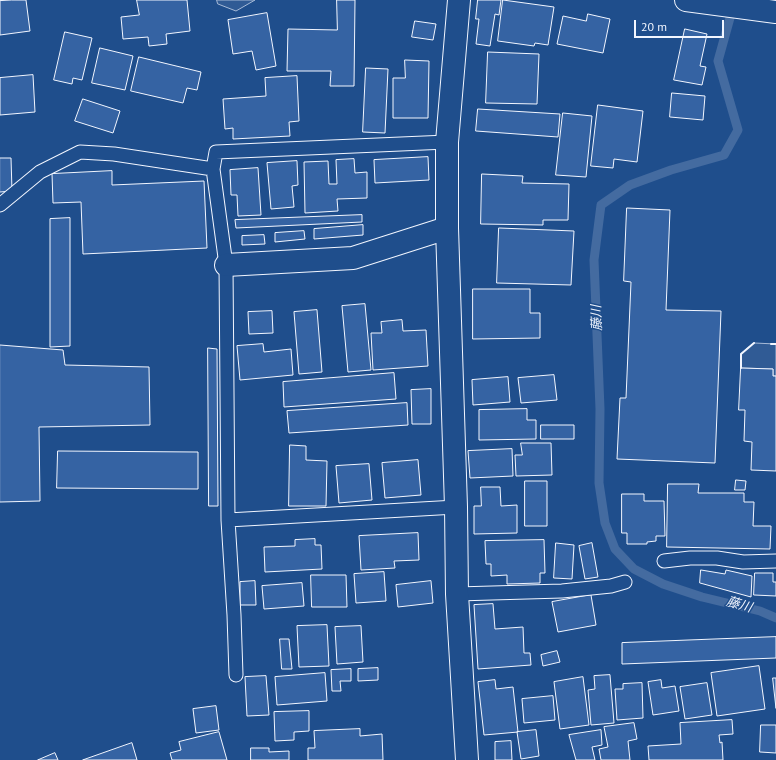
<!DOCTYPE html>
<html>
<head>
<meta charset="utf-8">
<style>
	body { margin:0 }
	#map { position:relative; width:776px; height:760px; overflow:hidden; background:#1f4e8c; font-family:"PT Sans",sans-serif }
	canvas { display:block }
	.scale { position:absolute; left:634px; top:20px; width:90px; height:18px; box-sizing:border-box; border:2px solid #f2f6ff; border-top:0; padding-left:5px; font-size:12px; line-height:14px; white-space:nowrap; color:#f2f6ff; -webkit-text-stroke:3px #1f4e8c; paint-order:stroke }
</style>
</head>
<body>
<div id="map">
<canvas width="776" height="760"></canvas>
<div class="scale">20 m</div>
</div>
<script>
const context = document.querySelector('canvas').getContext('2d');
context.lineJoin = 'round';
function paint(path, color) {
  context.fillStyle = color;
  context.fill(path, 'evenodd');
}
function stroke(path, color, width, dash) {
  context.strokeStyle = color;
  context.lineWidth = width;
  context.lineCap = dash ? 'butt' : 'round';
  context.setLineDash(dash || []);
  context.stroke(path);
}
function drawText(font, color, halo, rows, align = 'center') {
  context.font = font + ' "PT Sans","Noto Sans JP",sans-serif';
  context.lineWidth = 3;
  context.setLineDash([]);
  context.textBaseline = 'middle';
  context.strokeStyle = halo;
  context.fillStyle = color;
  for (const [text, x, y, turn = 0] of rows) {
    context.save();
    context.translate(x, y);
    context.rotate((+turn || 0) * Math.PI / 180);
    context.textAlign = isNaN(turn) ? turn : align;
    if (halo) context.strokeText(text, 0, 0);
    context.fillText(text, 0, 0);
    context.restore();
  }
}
const green = new Path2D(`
	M217,0H255L236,11L218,4Z
	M754,343L776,344V376H773V369L741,368V354Z`);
paint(green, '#305b95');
stroke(green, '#a8bbd7', 1);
stroke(new Path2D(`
	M733,7L718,61L738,130L724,155L671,170L630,185L601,205L594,260L600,409L599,483L605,523L615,549L634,569L663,584L702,597L760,611L776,618`), '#446ba0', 9);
const building = new Path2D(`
	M12,0H26L30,31L0,35V1Z
	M137,0H187L190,31L166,34L167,44L149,46L148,37L123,39L121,17L139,15Z
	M337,0H355L354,86H330L331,71H287L288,29L337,30Z
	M478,0H501L499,15L495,14L490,46L476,44L479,19H476Z
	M503,0L554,7L548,45L535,43L534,46L498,41Z
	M267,13L276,66L256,70L252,51L233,54L228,20Z
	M588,14L610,19L603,53L557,44L563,16L586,21Z
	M415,21L436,24L433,40L412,37Z
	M685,29L707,34L700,66L706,67L702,85L674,80Z
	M65,32L92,38L82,80L73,78L72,84L54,80Z
	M100,48L133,56L125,90L92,83Z
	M488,52L539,54L537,104L486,103Z
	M139,57L201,72L197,90L187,88L183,103L131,91Z
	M405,60L429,61L428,118H393V78H405Z
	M366,68L388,69L385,133L363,132Z
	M33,75L35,112L0,115V78Z
	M297,76L299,121L289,122L290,136L233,139V128L225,129L223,99L266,96L265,78Z
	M672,93L705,96L703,120L670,117Z
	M83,99L120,111L113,133L75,121Z
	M598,105L643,111L637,162L614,159L613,168L591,166Z
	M478,109L560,114L558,137L476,131Z
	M563,113L592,116L586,177L556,175Z
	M428,157L429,180L375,183L374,160Z
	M0,158H11L12,191L0,192Z
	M354,159L355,173L367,172V198L337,199L338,211L305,213L304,162L328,161L329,184H337L336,160Z
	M297,161L298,185L292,186L294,207L271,209L267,163Z
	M258,168L261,215L238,216L237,195H231L230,170Z
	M112,171V185L204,181L207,248L83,254L81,202L53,203L52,174Z
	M482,174L523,176L522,183L569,184L568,220H543V225L481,224Z
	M627,208L670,210L666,310L721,311L715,463L617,459L620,398H626L631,282L624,281Z
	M362,215V222L236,228L235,220Z
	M70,218V346L50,347V219Z
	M363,225V235L314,239V229Z
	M499,228L574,231L571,285L497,283Z
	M304,231L305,239L275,242V233Z
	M264,235L265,244L242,245V236Z
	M473,289H530V313H540V338L473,339Z
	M365,304L371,370L348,372L342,306Z
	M317,310L322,372L299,374L294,312Z
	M272,311L273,333L249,334L248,312Z
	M402,320L403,331L426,330L428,366L373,370L371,333H382L381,322Z
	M263,344L264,352L291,349L293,375L240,380L237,346Z
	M0,345L63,350L65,365L149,367L150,425L39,427L40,501L0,502Z
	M208,348L217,349L218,506H209Z
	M741,368L773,369V376H776V471L751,470L752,442L744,441L745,410H739Z
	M394,373L396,399L284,407L283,382Z
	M554,375L557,400L521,403L518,378Z
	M508,377L510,402L473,405L472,380Z
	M431,389V424H412L411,390Z
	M407,403L408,425L289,433L287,411Z
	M527,409V420H536V439L479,440V410Z
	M541,425H574V439H541Z
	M521,443H551L552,475L516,476L515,455H522Z
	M290,445L306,446V460L327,461L326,506H289Z
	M512,449L513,476L470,478L468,451Z
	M58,451L198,452V489L57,488Z
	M418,460L421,495L385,498L382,463Z
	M369,464L372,500L339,503L336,466Z
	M736,480L746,481L745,490H735Z
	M525,481H547V526H525Z
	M668,484H699L698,493H744V502H754L753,526H771L770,549L667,547Z
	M481,487H500L501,506L517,505V533L474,534V506H481Z
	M622,494H644V501H664L665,536H656V541L647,542V544H627V533H622Z
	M418,533L419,560L394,561L395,568L361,570L359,536Z
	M315,539V545H321L322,569L265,572L264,547L295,546V540Z
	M544,540L545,573H540V583L507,584V575L491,576V564H486L485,541Z
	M556,543L574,545L572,579L554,578Z
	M592,543L598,577L585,579L579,546Z
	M701,570L725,574L726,570L752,576L751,597L700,583Z
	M384,572L386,601L356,603L354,574Z
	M755,573H773V582H776V596L754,595Z
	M311,575H346L347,607H312Z
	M255,581L256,605H240V582Z
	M431,581L433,603L398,607L396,585Z
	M302,583L304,606L264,609L262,586Z
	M591,595L596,625L558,632L552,602Z
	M493,604L495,629L523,627L524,653H530L531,665L478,669L474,605Z
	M327,625L329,666L299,667L297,626Z
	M361,626L363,662L337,664L335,627Z
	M776,637V658L622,664V643Z
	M280,639H289L292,669H282Z
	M557,651L560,662L543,666L541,655Z
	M759,666L765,709L717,716L711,673Z
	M378,668V680L358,681V669Z
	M351,669V681H340L341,691H332L331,670Z
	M325,673L327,701L277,705L275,677Z
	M610,675L614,723L591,725L588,690L595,689L594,676Z
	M266,676L269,715L247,716L245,677Z
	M583,677L589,725L560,729L554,682Z
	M773,678H776V708Z
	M495,680L496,689L513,687L518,732L484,735L478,682Z
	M661,680L662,688L675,686L679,711L653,715L648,682Z
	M642,683L643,718L617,720L615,689H623V684Z
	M707,683L712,715L685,719L680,687Z
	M553,696L555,720L524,723L522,699Z
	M216,706L219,730L196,733L193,709Z
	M309,711V731L294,732V740L275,741L274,712Z
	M732,720L733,734L719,735L720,743L722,742L723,760H649L648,746L681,744L680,723Z
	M634,723L637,739L628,741L630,760H601L599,749L608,747L604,727Z
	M761,725H776V753L760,752Z
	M360,729V736L382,734L383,760H308V748H315L314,731Z
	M536,730L539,756L521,759L517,732Z
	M601,730L602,745L592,747L595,760H576L569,735Z
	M219,732L227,760H172L170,753L181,750L179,742Z
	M511,741L512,760H495V742Z
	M132,743L137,760H83Z
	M251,748H269V752L289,751V760H251Z
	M55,753L58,760H38Z`);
paint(building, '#3563a3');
stroke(building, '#f2f6ff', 1);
const service = new Path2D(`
	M213,169L216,152L447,142
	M0,205L40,172L80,152L114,154L213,169L226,265L228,520L234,615L236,675
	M228,520L456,507
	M664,561L690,558H717L743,562L776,561
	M457,594L562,591L611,586L625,582`);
const minor = new Path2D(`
	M459,0L447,142V228L456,507L457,594L467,760
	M686,0L776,12
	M226,265L353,258L447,228`);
stroke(service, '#f2f6ff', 15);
stroke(minor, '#f2f6ff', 24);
stroke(service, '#1f4e8c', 13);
stroke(minor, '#1f4e8c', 22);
stroke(new Path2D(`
	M771,344H776
	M741,368V354L754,343`), '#f2f6ff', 2);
drawText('italic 13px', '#f2f6ff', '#1f4e8c', [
	["藤川",597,318,-92],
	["藤川",739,605,16]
]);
</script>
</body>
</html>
